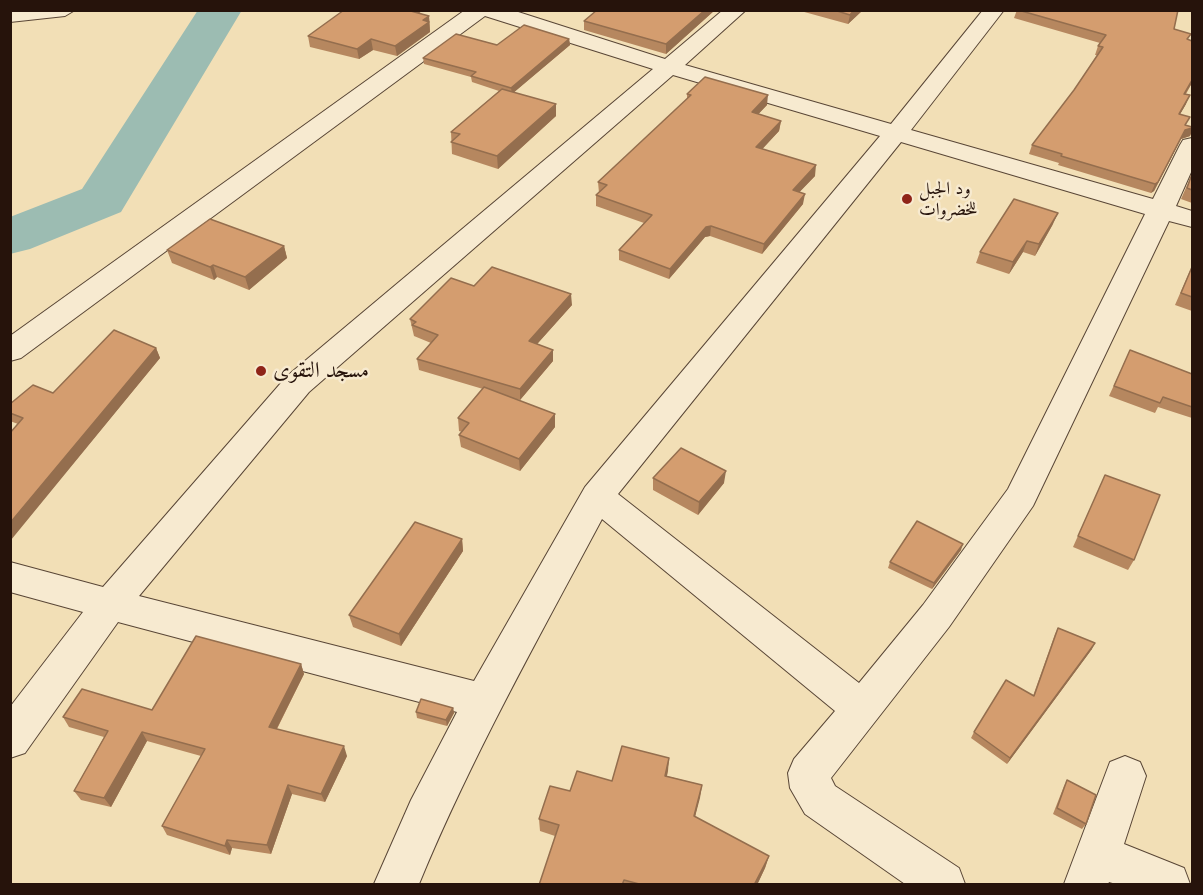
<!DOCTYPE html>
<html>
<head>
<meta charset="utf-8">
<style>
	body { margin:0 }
	#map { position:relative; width:1203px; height:895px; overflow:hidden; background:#f2dfb6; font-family:"Old Standard TT",serif }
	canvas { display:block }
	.frame { position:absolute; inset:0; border:12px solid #26130b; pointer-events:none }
</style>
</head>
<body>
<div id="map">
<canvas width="1203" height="895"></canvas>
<div class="frame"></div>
</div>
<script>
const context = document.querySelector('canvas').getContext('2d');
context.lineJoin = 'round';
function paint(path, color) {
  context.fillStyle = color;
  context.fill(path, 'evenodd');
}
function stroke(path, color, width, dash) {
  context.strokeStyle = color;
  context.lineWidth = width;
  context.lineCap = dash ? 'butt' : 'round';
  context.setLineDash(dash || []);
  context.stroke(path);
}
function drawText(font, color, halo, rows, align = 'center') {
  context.font = font + ' "Old Standard TT",Amiri,serif';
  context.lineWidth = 5;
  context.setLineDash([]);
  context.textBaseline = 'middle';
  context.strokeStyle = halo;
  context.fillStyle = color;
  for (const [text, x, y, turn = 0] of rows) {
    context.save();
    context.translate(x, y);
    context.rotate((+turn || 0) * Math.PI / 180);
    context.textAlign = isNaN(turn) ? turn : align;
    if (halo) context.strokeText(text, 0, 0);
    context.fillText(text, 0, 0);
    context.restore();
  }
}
paint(new Path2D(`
	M198,10H242L121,212L30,249L10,254V217L82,189Z`), '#9cbcb2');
const minor = new Path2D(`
	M10,10H75L65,16L10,22Z
	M465,10H512L665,59L723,10H746L685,65L891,124L983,10H1004L911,130L1153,199L1180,145L1183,140L1192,138V170L1176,206L1192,211V227L1169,221L1033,506L949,627L831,778L835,786L959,868L965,884H905L805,814L790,788L788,773L794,759L835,711L602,519C538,639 471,758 419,884H374L411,800L457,712L118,622L25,753L10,758V707L83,612L10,592V562L103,587L287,376L653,69L485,16L21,358L10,361V336ZM673,75L880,136L585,487L474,681L139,596L309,392ZM901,142L1145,214L1008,489L923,605L859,683L618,494Z
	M1125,756L1140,762L1146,776L1124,844L1184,868L1190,884H1116L1109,882L1108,884H1064L1110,762Z`);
stroke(minor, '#594636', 2);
paint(minor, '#f7ead0');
paint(new Path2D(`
	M340,10H423L419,13L429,16L430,32L397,56L373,50L359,59L310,47L308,36L341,13Z
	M597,10H715L666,54L584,30V21Z
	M797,10H863L848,24Z
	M1017,10H1178L1174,29L1188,40L1192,41V83L1186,94V104L1180,114L1186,125L1192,127V131L1190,136L1181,139L1154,191L1151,193L1058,165L1059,163L1029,154L1032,145L1074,90L1097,55H1095L1098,46L1100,43L1014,18Z
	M569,39L570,45L514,92L556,116L498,169L452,154L451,132L499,91L472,82L471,77L424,64L423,58L497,45Z
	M687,94L767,105L758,114L781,121L779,131L762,149L815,176L799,192L803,204L762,254L710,236L705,237L669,279L619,260V250L644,223L596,206V195L599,193L598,182L687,99Z
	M1192,174V203L1181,199Z
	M1053,224L1035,256L1023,252L1009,274L976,263L980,252Z
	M284,246L287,258L249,290L217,277L214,280L172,263L167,250Z
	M1192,266V311L1175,305Z
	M474,286L572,305L537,344L553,361L520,400L512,398L555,414V427L520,471L461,447L459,435L462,432L459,431L458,418L483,389L419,370L417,359L431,343L414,336L410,319Z
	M156,348L160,358L10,540V433L18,424L10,421V404L53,393Z
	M1130,350L1192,374V418L1158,407L1155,413L1109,396Z
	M1105,475L1134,560L1128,570L1073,547Z
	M653,478L724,483L698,515L653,490Z
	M462,539L463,551L401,646L353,627L349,615Z
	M961,550L932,589L888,568L890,562Z
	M1058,628L1092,649L1007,764L971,738L974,732L1033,696L1055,634Z
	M301,664L304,674L277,729L347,756L325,802L292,794L271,854L232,848L230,855L167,835L162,826L201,756L147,741L111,807L81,800L74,791L104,737L69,727L63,717L152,710Z
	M453,708L454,713L447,726L417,718L416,712Z
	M669,758L667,776L702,785L695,817L769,856L765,868L757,885H539L555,836L540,831L539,819L570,791L612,781Z
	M1067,780L1086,824L1082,829L1053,814L1064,786Z`), '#b6875f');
paint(new Path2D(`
	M423,10L409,21L407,11Z
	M705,10H715L666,54V44Z
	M854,10H863L848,24L850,15Z
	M429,16L430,32L397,56L395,46L423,20Z
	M371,39L373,50L359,59L357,49Z
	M569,39L570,45L512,94L511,88Z
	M1192,80V83L1180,102L1184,94Z
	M768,95L767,105L751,122L752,112Z
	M1190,95L1186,104L1175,123L1179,114Z
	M556,104V116L498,169L497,156Z
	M781,121L779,131L755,157L756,147Z
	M1192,128V131L1190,136L1181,139L1154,191L1151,193L1155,184L1185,130Z
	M816,165L815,176L792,200L793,190Z
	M805,194L803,204L762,254L764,244Z
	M1058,213L1053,224L1035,256L1039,244Z
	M711,226L710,236L705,237L669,279L670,269L706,227Z
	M1027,241L1023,252L1009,274L1013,262Z
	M284,246L287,258L249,290L245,277Z
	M213,265L217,277L214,280L210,267Z
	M571,294L572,305L530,352L529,341Z
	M156,348L160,358L11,540L10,523Z
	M553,350V361L520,400V389Z
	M555,414V427L520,471L519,459Z
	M726,471L724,483L698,515L699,502Z
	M462,539L463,551L401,646L399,634Z
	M963,544L961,550L932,589L934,583Z
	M1095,643L1092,649L1007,764L1010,758Z
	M301,664L304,674L273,736L269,727Z
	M453,708L454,713L447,726L446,720Z
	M142,732L147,741L111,807L104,798Z
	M344,746L347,756L325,802L321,794Z
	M669,758L668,771L664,788L665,776Z
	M288,785L292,794L271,854L267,845Z
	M702,785L700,798L692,828L694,816Z
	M227,840L232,848L230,855L225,846Z
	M769,856L765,868L757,885H754Z`), '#946e4e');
const building = new Path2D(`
	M344,10H407L429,16L423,20L429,22L395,46L371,39L357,49L308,36Z
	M597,10H705L666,44L584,21Z
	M834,10H854L850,15Z
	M1018,10H1178L1174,29L1191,34L1187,39L1192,41V80L1184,94L1190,95L1179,114L1190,117L1185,125L1192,127V128L1185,130L1158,182L1155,184L1061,156L1062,154L1032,145L1074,90L1103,47L1098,46L1106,35Z
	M524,25L569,39L511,88L471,76L476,72L423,58L456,34L497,45Z
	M705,77L768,95L752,112L781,121L756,147L816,165L793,190L805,194L764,244L711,226L706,227L670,269L619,250L652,215L596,195L607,185L598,182L691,95L687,94Z
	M502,89L556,104L497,156L451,142L460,134L451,132Z
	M1192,174V190L1187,188Z
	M1014,199L1058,213L1039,244L1027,241L1013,262L980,252Z
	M210,219L284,246L245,277L213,265L210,267L167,250Z
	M492,267L571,294L529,341L553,350L520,389L417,359L438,335L412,325L416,322L410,319L451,278L474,286Z
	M1192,267V297L1181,293Z
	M114,330L156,348L10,523V433L23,418L10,413V404L33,385L53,393Z
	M1130,350L1192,374V407L1163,397L1160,403L1114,386Z
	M484,387L555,414L519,459L459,435L469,423L458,418Z
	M681,448L726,471L699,502L653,478Z
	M1105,475L1160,495L1134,560L1078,536Z
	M917,521L963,544L934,583L890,562Z
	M415,522L462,539L399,634L349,615Z
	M1058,628L1095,643L1010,758L974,732L1006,680L1034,696Z
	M196,636L301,664L269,727L344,746L321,794L288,785L267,845L227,840L225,846L162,826L205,749L142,732L104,798L74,791L108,731L63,717L82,689L152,710Z
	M421,699L453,708L446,720L416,712Z
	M622,746L669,758L665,776L702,785L694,816L769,856L754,885H643L624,880L622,885H539L559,825L539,819L550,786L570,791L577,771L612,781Z
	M1067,780L1096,795L1086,824L1057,808Z`);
paint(building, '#d49d6f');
stroke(building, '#946e4e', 1.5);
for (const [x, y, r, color] of [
	[907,199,6,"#8f2418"],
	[261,371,6,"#8f2418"]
]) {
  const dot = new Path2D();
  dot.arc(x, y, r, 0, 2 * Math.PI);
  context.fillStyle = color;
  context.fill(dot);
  stroke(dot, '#f7ead0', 2);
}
drawText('18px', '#26130b', '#f7ead0', [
	["ود الجبل",919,189],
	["للخضروات",919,210]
], 'left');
drawText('22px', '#26130b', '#f7ead0', [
	["مسجد التقوى",273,371]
], 'left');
</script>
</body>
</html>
